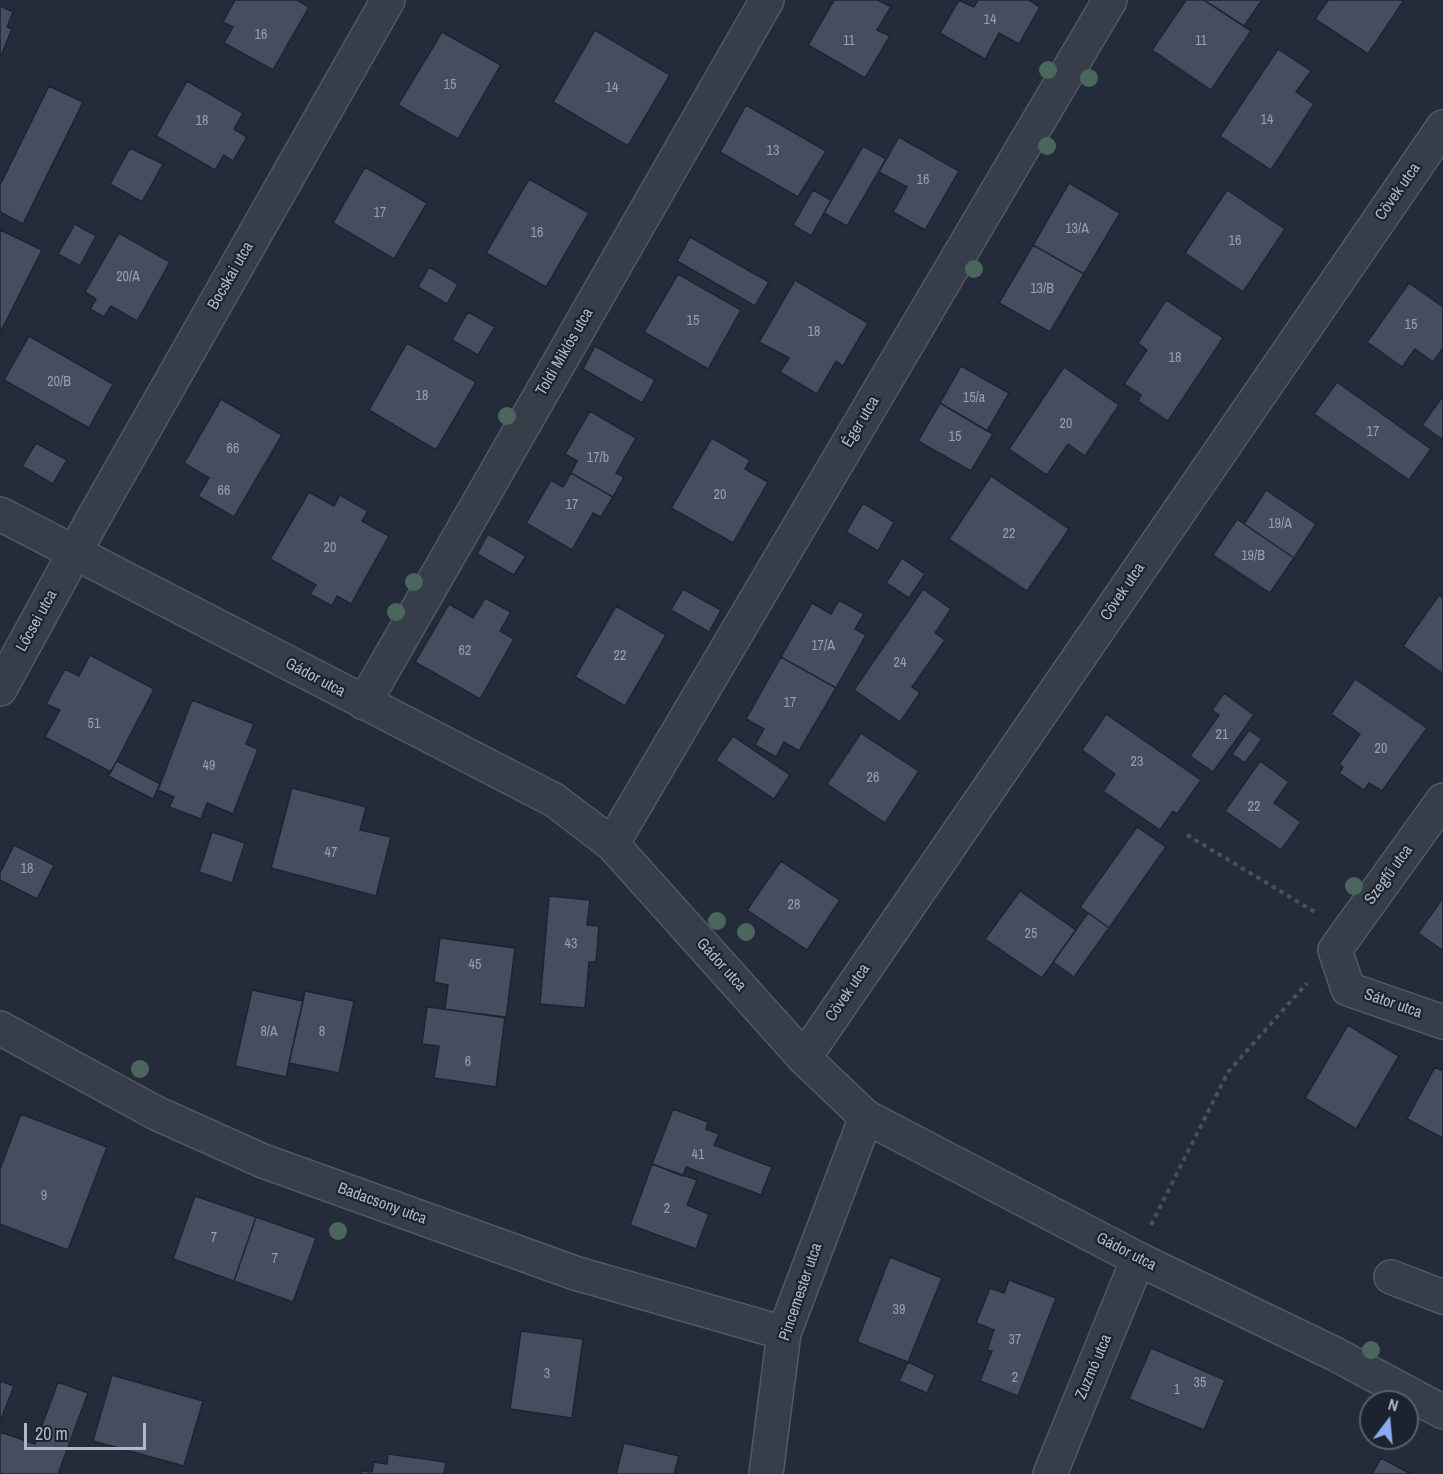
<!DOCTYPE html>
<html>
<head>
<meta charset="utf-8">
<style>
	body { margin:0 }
	#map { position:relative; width:1443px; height:1474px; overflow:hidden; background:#242b3a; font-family:"Archivo Narrow",sans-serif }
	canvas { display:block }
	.north { position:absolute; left:1359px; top:1390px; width:60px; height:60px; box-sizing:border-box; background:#1c232f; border:2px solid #585f6b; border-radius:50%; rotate:16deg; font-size:16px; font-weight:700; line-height:24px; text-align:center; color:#b3b8c6 }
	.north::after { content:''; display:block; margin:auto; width:21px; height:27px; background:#8cabf2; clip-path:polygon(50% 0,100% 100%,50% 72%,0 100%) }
	.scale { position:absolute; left:24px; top:1423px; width:122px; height:27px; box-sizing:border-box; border:3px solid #b3b8c6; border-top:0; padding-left:8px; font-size:18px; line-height:21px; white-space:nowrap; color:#b3b8c6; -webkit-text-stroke:4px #1c232f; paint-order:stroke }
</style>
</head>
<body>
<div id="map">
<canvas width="1443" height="1474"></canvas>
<div class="north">N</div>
<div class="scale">20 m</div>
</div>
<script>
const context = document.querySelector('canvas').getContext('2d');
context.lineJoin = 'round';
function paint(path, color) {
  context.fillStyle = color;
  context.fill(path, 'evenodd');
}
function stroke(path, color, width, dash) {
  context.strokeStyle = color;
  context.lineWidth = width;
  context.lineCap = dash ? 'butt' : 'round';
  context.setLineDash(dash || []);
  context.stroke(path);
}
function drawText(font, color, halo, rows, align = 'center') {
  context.font = font + ' "Archivo Narrow",sans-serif';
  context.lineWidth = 4.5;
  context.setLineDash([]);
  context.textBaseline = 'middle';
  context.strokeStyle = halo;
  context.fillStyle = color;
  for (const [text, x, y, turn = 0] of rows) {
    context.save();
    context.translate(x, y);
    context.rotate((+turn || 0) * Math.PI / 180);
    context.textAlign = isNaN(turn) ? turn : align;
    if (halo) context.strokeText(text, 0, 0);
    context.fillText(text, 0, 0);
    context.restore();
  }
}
const building = new Path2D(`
	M235,0H297L309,7L273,70L224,43L233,27L223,22Z
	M834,0H878L891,7L877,30L890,36L865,78L808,45Z
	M959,0L974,7L978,0H1029L1040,7L1019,44L999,33L985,59L940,33Z
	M1186,0H1204L1251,31L1211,90L1152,50Z
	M1204,0H1262L1244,26Z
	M1328,0H1404L1368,54L1315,19Z
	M0,6L13,12L7,27L12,29L0,58Z
	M595,30L670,75L628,146L553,102Z
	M442,32L501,65L458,139L398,105Z
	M1278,49L1311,71L1296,92L1314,104L1271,170L1220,136Z
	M187,81L243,113L234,129L247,137L233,161L224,155L215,170L156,136Z
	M49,86L83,102L23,224L0,212V185Z
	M746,105L826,151L798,197L720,152Z
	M899,137L959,171L925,230L893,212L907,187L879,172Z
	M863,146L886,159L847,226L824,213Z
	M130,148L163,164L142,202L110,184Z
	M365,167L427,203L394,259L333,223Z
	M529,179L589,213L546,287L486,253Z
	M1069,183L1120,213L1084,274L1033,245Z
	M813,190L831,200L811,236L793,225Z
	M1227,190L1285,229L1243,292L1185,253Z
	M75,224L96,236L80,266L58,254Z
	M0,230L42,250L0,333Z
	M119,233L170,262L137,321L111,306L104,317L90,309L96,299L85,292Z
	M690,237L769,282L755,306L677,261Z
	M1033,245L1084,274L1050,332L999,303Z
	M429,267L458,284L447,304L418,287Z
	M678,274L741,310L708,369L644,332Z
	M795,280L868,323L843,366L836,361L817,394L780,372L789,358L759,342Z
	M1409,283L1443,307V348L1433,362L1415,349L1402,367L1367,342Z
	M1166,300L1223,338L1168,421L1138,401L1141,395L1124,384L1147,350L1138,343Z
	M468,312L495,327L478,355L452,340Z
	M29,336L113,384L89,428L4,380Z
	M407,343L476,382L436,450L369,410Z
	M595,346L655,380L642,403L583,369Z
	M961,366L1009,393L987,431L940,403Z
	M1064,367L1119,405L1085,456L1068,444L1047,475L1009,449Z
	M1337,382L1431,449L1409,480L1314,414Z
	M1443,396V440L1422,425Z
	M221,399L282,435L234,517L198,496L209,478L184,463Z
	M940,403L993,434L971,471L918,441Z
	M590,411L636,438L616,473L624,477L613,497L571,473L577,461L565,454Z
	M712,438L750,460L745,469L768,482L733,543L671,508Z
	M36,443L67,460L53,484L22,466Z
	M571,473L613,497L601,517L593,513L572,550L526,523L551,480L563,487Z
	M991,476L1069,529L1027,591L949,539Z
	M1266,490L1316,524L1294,558L1244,524Z
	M309,492L334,506L340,495L368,511L362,521L389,536L351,604L337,596L332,606L310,594L316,585L270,559Z
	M863,503L894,522L878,551L846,532Z
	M1237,519L1294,558L1270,593L1213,555Z
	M488,534L526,556L514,575L477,554Z
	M902,558L925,574L909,598L886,583Z
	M683,589L721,610L709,632L671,610Z
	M923,589L951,609L935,633L945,640L912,687L920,693L900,722L854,690Z
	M1439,595L1443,598V674L1403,646Z
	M485,598L511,612L500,631L514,639L480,699L415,662L449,604L473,618Z
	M839,600L864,614L855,629L866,635L836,688L781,657L812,603L831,614Z
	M616,606L666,635L625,706L575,677Z
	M90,655L154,689L111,772L45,737L60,710L46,704L65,669L79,676Z
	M781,657L836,688L799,751L784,742L776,757L755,745L764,729L746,719Z
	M1355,679L1427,728L1382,791L1369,783L1364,790L1339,773L1343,767L1339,764L1360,734L1331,714Z
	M1224,693L1254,715L1213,772L1190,756L1219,715L1212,710Z
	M192,700L254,724L246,744L258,749L233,814L207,803L201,819L169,807L174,797L158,790Z
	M1106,714L1201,780L1177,814L1173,811L1160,830L1103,791L1115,774L1082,750Z
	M1249,730L1262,739L1245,763L1232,754Z
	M861,733L919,771L885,823L827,784Z
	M733,736L790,775L774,799L716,760Z
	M117,761L160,784L153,799L108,776Z
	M1260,761L1289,782L1274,803L1301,822L1281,850L1225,811Z
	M292,788L366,807L360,830L391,837L376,896L271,868Z
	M1137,827L1166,847L1109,928L1080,907Z
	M212,832L245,843L232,883L199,872Z
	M14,845L54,865L37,899L0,880V873Z
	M781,861L840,900L807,950L747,910Z
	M1020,891L1076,930L1042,978L985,939Z
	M549,896L590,900L587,925L599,926L596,962H589L585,1008L540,1004Z
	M1443,898V951L1418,933Z
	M1088,913L1109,928L1074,977L1053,962Z
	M440,938L515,948L506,1018L445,1009L448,985L434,982Z
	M252,990L303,1001L286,1077L235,1066Z
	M305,991L354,1001L339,1073L289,1063Z
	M427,1007L505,1017L496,1087L434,1078L439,1046L422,1044Z
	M1348,1025L1399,1056L1356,1129L1305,1098Z
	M1435,1067L1443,1071V1138L1407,1119Z
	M673,1109L708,1122L706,1129L719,1134L714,1145L772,1167L761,1195L686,1167L683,1176L652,1164Z
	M21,1114L107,1147L68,1250L0,1224V1169Z
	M652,1164L697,1180L687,1205L709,1214L696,1249L630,1225Z
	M195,1196L256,1217L234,1281L173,1259Z
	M256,1217L316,1238L293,1302L234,1281Z
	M890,1257L942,1278L908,1362L857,1342Z
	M1009,1280L1056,1298L1018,1396L980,1381L992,1351L987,1350L994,1330L976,1323L990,1288L1004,1293Z
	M521,1331L583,1339L572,1418L510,1409Z
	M1151,1348L1225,1380L1204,1430L1129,1399Z
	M908,1362L935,1375L927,1393L899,1381Z
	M112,1375L203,1401L184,1466L93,1441Z
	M0,1381L14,1386L0,1422Z
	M58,1382L88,1393L58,1474H0V1432L35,1444Z
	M624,1443L679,1456L674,1474H676H616Z
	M388,1454L446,1462L444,1474H361V1471L372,1472L374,1462L387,1464Z
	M1381,1458L1411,1474H1372Z`);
paint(building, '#454e5e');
stroke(building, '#1e2531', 1.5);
const minor = new Path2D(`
	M0,689L93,519L388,0
	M364,703L767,0
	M1443,800L1335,950L1348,989L1443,1022
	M612,844L1110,0
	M0,1028L156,1113L263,1161L575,1273L784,1333
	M804,1058L1443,127
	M1391,1277L1443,1297
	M766,1474L784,1333L866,1117
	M1050,1474L1138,1259`);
const tertiary = new Path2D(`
	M0,514L554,800L612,844L804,1058L866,1117L1138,1259L1335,1354L1443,1412`);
stroke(minor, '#525865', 36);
stroke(tertiary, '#525865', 36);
stroke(new Path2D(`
	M1187,835L1315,912
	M1151,1225L1228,1072L1307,983`), '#435458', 4, [4.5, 4.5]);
stroke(minor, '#373e4a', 33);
stroke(tertiary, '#373e4a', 33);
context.fillStyle = '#4b665c';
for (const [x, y] of [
	[1048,70],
	[1089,78],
	[1047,146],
	[974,269],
	[507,416],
	[414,582],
	[396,612],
	[1354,886],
	[717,921],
	[746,932],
	[140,1069],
	[338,1231],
	[1371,1350]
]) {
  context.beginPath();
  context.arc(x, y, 9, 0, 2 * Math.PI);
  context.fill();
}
drawText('14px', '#989eac', null, [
	["14",990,20],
	["16",261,35],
	["11",849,41],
	["11",1201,41],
	["15",450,85],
	["14",612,88],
	["14",1267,120],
	["18",202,121],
	["13",773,151],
	["16",923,180],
	["17",380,213],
	["13/A",1077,229],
	["16",537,233],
	["16",1235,241],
	["20/A",128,277],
	["13/B",1042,289],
	["15",693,321],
	["15",1411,325],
	["18",814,332],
	["18",1175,358],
	["20/B",59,382],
	["18",422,396],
	["15/a",974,398],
	["20",1066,424],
	["17",1373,432],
	["15",955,437],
	["66",233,449],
	["17/b",598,458],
	["66",224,491],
	["20",720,495],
	["17",572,505],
	["19/A",1280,524],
	["22",1009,534],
	["20",330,548],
	["19/B",1253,556],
	["17/A",823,646],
	["62",465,651],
	["22",620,656],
	["24",900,663],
	["17",790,703],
	["51",94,724],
	["21",1222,735],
	["20",1381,749],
	["23",1137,762],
	["49",209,766],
	["26",873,778],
	["22",1254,807],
	["47",331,853],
	["18",27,869],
	["28",794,905],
	["25",1031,934],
	["43",571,944],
	["45",475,965],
	["8/A",269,1032],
	["8",322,1032],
	["6",468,1062],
	["41",698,1155],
	["9",44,1196],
	["2",667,1209],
	["7",214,1238],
	["7",275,1259],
	["39",899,1310],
	["37",1015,1340],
	["3",547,1374],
	["2",1015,1378],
	["35",1200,1383],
	["1",1177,1390]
]);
drawText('16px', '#b3b8c6', '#1c232f', [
	["Cövek utca",1398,192,-55],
	["Bocskai utca",231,276,-60],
	["Toldi Miklós utca",565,352,-60],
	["Éger utca",861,422,-59],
	["Cövek utca",1123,592,-56],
	["Lőcsei utca",37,621,-61],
	["Gádor utca",315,678,28],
	["Szegfű utca",1389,875,-54],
	["Gádor utca",721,965,48],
	["Cövek utca",848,993,-56],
	["Sátor utca",1393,1004,19],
	["Badacsony utca",382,1204,20],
	["Gádor utca",1126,1252,27],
	["Pincemester utca",801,1292,-71],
	["Zuzmó utca",1094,1367,-67]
]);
</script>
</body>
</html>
